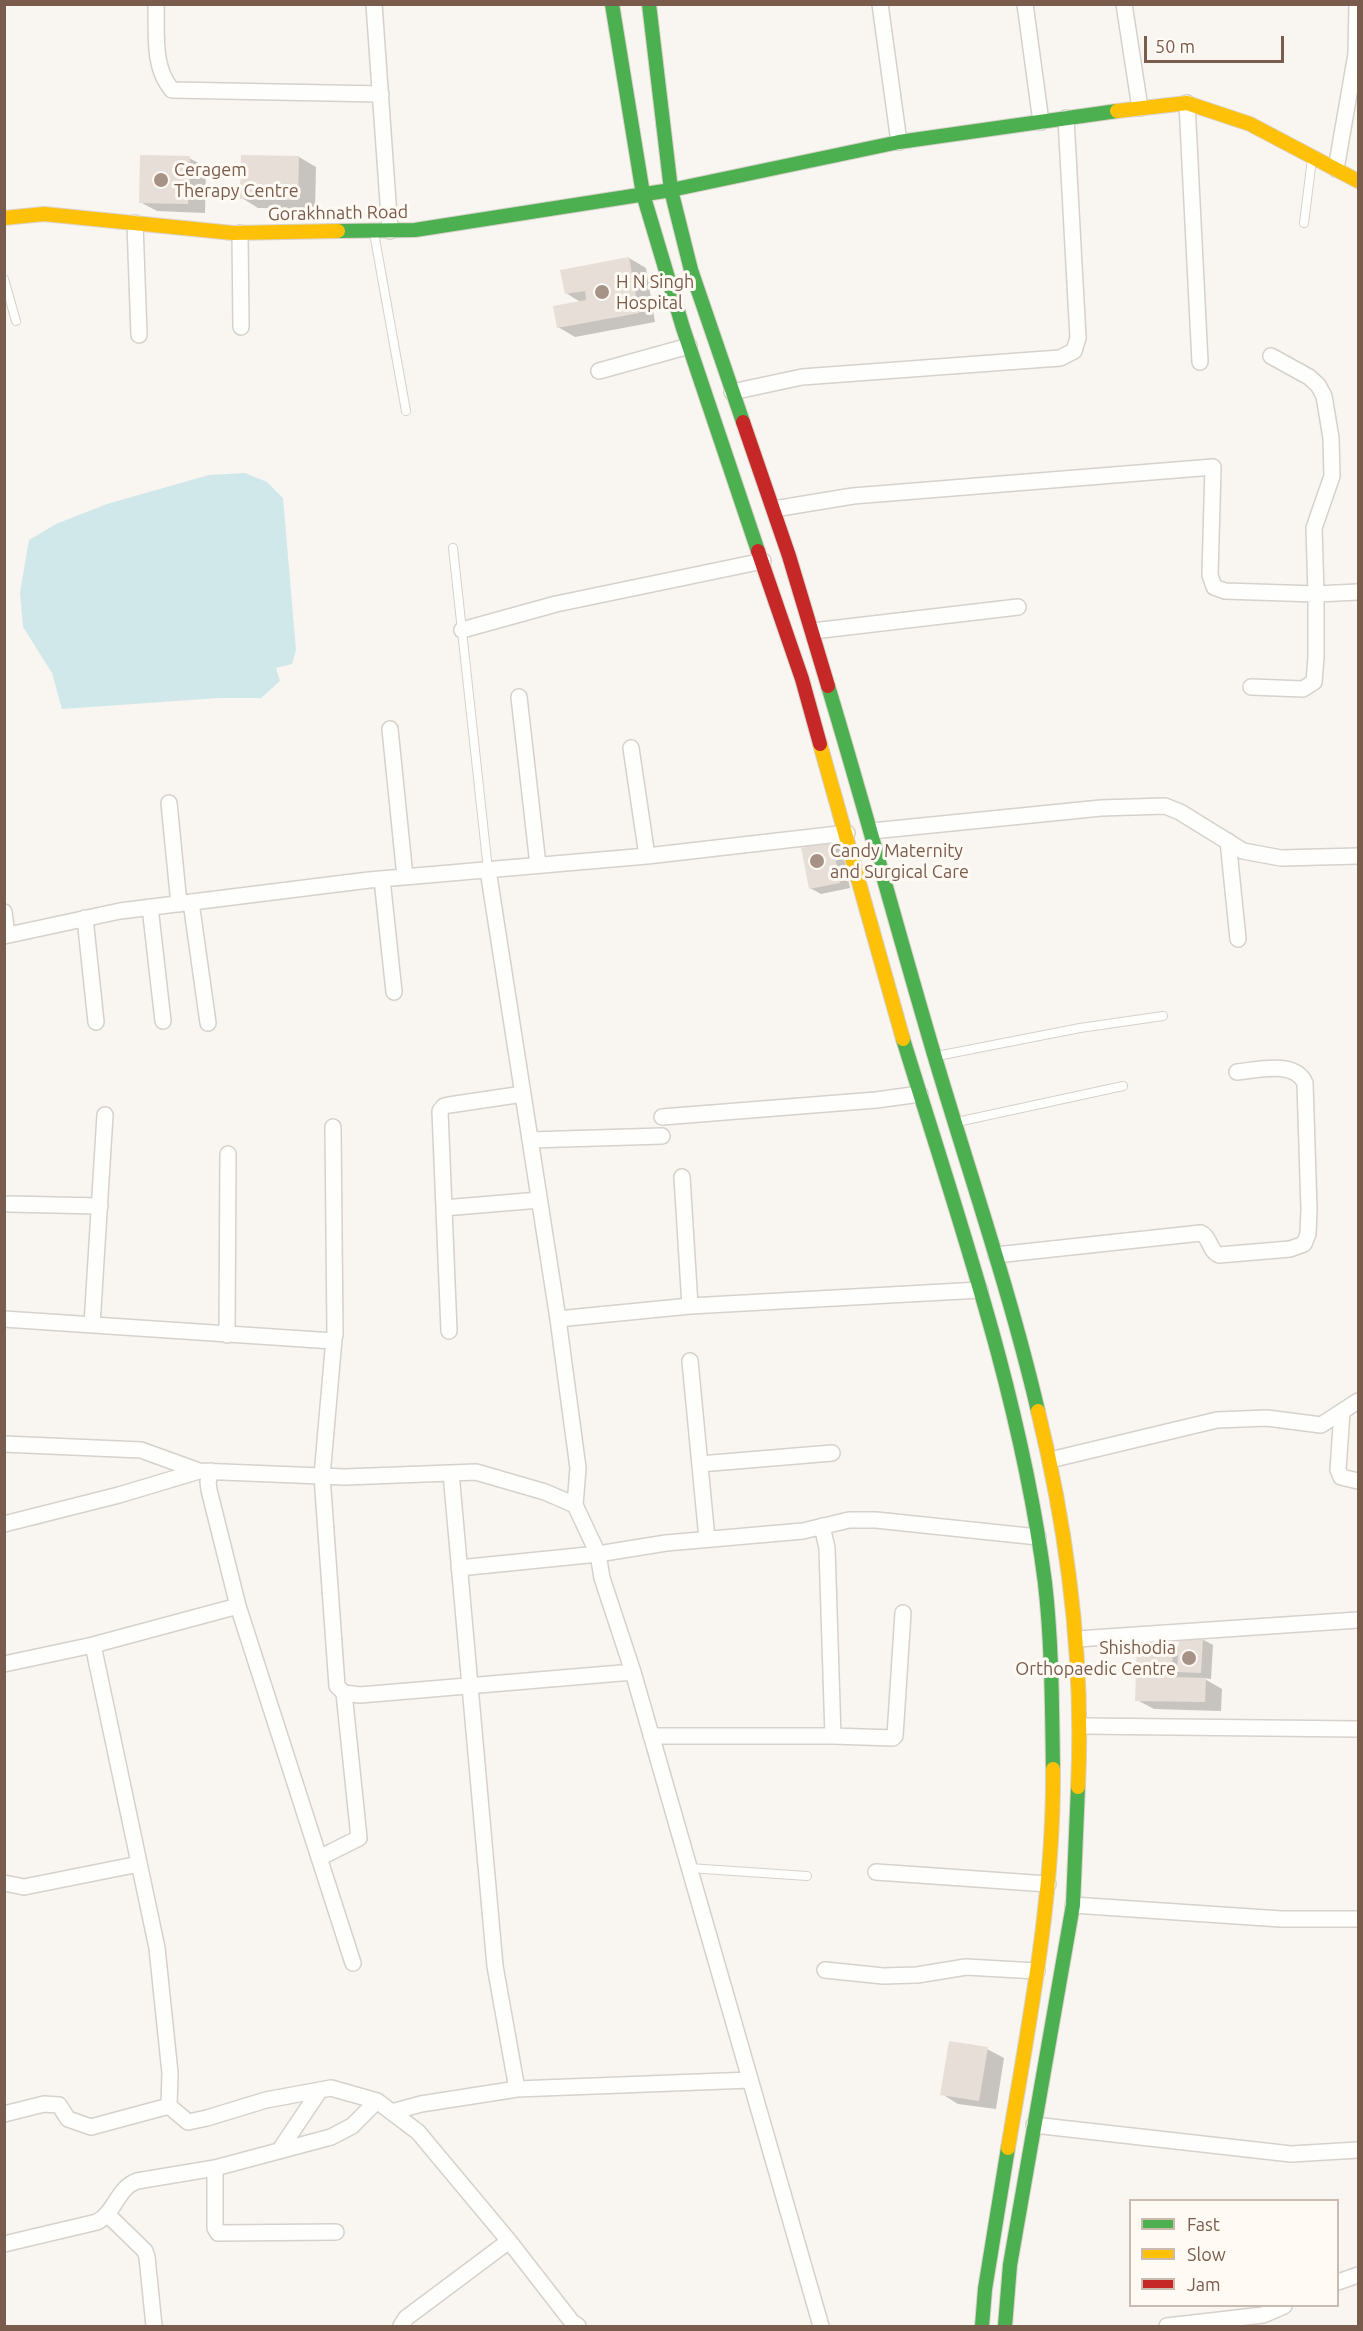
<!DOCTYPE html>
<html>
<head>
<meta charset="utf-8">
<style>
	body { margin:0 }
	#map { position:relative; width:1363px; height:2331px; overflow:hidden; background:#f9f5f0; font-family:Ubuntu,sans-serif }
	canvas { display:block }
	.frame { position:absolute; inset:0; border:6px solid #7a5c4d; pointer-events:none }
	.legend { position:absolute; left:1129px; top:2199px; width:210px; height:108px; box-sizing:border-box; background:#fffaf3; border:2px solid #cabbb1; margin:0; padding:8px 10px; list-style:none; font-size:18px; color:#7a5c4d }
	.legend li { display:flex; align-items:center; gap:12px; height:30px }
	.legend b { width:30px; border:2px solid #cabbb1 }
	.scale { position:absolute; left:1144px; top:36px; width:140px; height:27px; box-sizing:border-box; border:3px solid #7a5c4d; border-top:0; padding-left:8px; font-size:18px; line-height:21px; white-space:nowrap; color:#7a5c4d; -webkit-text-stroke:4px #fffaf3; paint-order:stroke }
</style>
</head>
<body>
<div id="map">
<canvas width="1363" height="2331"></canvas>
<div class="frame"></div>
<ul class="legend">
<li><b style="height:8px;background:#4caf50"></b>Fast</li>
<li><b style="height:8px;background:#ffc107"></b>Slow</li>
<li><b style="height:8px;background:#c62828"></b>Jam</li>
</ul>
<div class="scale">50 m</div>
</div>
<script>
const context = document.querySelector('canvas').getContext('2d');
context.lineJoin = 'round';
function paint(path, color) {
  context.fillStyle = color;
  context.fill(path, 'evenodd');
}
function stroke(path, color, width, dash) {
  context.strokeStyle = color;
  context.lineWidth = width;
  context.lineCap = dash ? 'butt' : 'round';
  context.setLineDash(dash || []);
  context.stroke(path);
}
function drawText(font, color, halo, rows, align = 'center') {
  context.font = font + ' Ubuntu,sans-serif';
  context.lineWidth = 6;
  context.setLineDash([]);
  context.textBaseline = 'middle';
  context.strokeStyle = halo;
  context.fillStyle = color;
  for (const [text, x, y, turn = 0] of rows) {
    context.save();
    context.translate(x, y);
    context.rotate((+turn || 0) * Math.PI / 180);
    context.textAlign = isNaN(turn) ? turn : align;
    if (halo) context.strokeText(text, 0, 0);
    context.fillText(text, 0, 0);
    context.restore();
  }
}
paint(new Path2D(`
	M245,473L267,482L283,498L296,650L292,664L276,668L280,681L261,698H219L62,709L52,673L23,627L20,592L29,540L56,524L107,504L209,475Z`), '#d0e8ea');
paint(new Path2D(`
	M299,157L316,167L315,209L258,208L242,198Z
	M189,158L206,167L205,213L157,211L140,202Z
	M629,258L646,268L655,322L575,337L558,327L582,303L566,293Z
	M832,842L842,848L850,888L821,894L810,888Z
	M1202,1639L1213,1645L1211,1679L1203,1678L1222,1689L1221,1711L1154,1709L1137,1700L1173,1643L1180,1648Z
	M987,2049L1004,2058L996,2109L958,2104L942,2094Z`), '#0003');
paint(new Path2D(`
	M140,155L190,156L188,204L139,203Z
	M241,155L299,156L298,200L240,199Z
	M629,257L639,313L557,328L553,306L586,300L585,291L565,294L560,270Z
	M832,840L840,883L809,889L801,847Z
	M1179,1637L1203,1638L1201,1673L1177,1672Z
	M1137,1641L1173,1642L1172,1677L1206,1678L1205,1702L1135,1701Z
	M949,2041L988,2047L979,2101L940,2095Z`), '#e6ded7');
const lane = new Path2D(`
	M1304,223L1312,159
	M374,233L406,411
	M4,279L16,321
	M453,548L488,870
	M937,1056L1080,1028L1163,1016
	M957,1122L1123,1086
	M689,1868L807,1876`);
const street = new Path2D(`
	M156,4C157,33 152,67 172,90L381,94
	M374,4L390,231
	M880,4L899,142
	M1025,4L1041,122
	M1124,4L1140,108
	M1187,103L1200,362
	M1336,169L1356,54L1357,4
	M135,223L139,335
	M240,233L241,327
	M1271,356L1309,377L1318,385L1324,396L1331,438L1332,476L1314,528L1316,594L1358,592
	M599,371L689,346
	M732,392L802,377L1060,358L1074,351L1078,338L1066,118
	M774,509L853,496L1213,467L1210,575L1214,587L1225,591L1316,594V657L1314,682L1303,689L1251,687
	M462,630L556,604L763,561
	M813,631L1018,607
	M519,697L538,865
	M390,729L405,877
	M631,748L647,856
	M169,803L179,904
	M872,831L1101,808L1165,806L1180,812L1243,851L1281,858L1358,856
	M1228,841L1238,939
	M488,870L558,1319L578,1468L575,1505
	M382,879L394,992
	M191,902L208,1023
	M150,907L163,1021
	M4,912L7,935
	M85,918L96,1022
	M4,936L120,911L369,880L647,856L847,833
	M662,1117L876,1100L920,1094
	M530,1140L662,1136
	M682,1177L690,1306
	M8,1204L100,1206
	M444,1208L539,1200
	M996,1255L1201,1233C1211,1238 1209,1251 1219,1255L1290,1249L1304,1244L1308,1234L1309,1209L1305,1083C1295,1060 1258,1070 1237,1072
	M4,1319L333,1341L335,1335L333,1127
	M558,1319L690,1306L980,1290
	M92,1325L105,1115
	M449,1331L440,1111L444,1106L449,1105L523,1094
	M227,1335L228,1154
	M334,1339L322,1476L337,1686L344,1693L360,1695L633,1672
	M690,1361L707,1539
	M1342,1412L1338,1470L1341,1477L1358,1481
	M4,1444L141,1450L199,1471L345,1477L476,1472L545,1492L575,1505L598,1554L602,1578L633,1672L821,2326
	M1050,1460L1217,1420L1267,1418L1321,1425L1358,1401
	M700,1464L832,1453
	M211,1471L208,1482L209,1490L238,1606L353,1963
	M451,1473L495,1966L517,2089
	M4,1524L119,1495L199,1471
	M822,1526L827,1548L833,1736
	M459,1568L598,1554L666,1543L803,1531L849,1520H876L1038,1537
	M1077,1639L1358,1620
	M93,1645L238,1606
	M4,1664L93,1645L157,1948L170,2073L169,2106L188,2122L207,2118L266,2100L331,2088L377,2101L418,2132L509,2241L572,2322L578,2326
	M1081,1726L1358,1729
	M651,1736H833L893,1738L895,1736L903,1613
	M319,1858L359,1838L344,1693
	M876,1872L1048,1884
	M4,1883L24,1887L139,1864
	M1073,1905L1281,1919H1358
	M825,1970L883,1976L917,1975L966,1967L1037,1971
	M392,2112L421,2104L517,2089L750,2080
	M4,2114L44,2104L59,2105L68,2119L91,2127L169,2106
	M1034,2125L1291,2154L1358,2150
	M279,2151L320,2090
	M215,2168V2228L218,2233L336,2232
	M107,2214L145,2251L147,2257L154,2326
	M4,2244L97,2222C115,2213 117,2188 137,2181L215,2168L331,2137L352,2126L377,2101
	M1338,2282L1358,2275
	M401,2326L406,2318L509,2241
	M1167,2326L1263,2315L1284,2306`);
const fast = new Path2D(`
	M612,4L643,194L683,328L758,551
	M649,4L671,190L691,270L743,422
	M338,231L415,230L671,190L899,142L1117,111
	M828,686C864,805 896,925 931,1044C967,1167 1009,1287 1038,1411
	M903,1039C958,1218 1021,1397 1045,1583C1052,1644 1052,1707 1053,1769
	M982,2326L985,2289L1008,2148
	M1005,2326L1010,2265L1073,1905L1078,1787`);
const slow = new Path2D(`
	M1117,111L1187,103L1250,124L1358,181
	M4,218L44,214L233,233L338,231
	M820,744L903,1039
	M1038,1411C1068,1534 1084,1661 1078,1787
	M1008,2148C1029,2023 1054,1897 1053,1769`);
const jam = new Path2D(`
	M743,422L789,556L828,686
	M758,551L802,679L820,744`);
stroke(lane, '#d7d1cb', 10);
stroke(street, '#d7d1cb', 18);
stroke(fast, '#d9d2cb', 16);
stroke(slow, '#d9d2cb', 16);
stroke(jam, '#d9d2cb', 16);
stroke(lane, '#fefefd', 8);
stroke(street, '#fefefd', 15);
stroke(fast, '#4caf50', 14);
stroke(slow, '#ffc107', 14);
stroke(jam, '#c62828', 14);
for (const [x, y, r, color] of [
	[161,180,8,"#a69286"],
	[602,292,8,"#a69286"],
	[817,861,8,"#a69286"],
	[1189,1658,8,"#a69286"]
]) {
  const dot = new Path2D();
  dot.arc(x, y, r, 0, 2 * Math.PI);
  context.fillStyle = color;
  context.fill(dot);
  stroke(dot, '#fffaf3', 2);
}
drawText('18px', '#7a5c4d', '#fffaf3', [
	["Ceragem",174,170],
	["Therapy Centre",174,191],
	["H N Singh",616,282],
	["Hospital",616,303],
	["Candy Maternity",830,851],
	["and Surgical Care",830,872],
	["Shishodia",1176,1648,"right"],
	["Orthopaedic Centre",1176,1669,"right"]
], 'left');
drawText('18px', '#7a5c4d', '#fffaf3', [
	["Gorakhnath Road",338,213,-1]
]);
</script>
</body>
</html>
